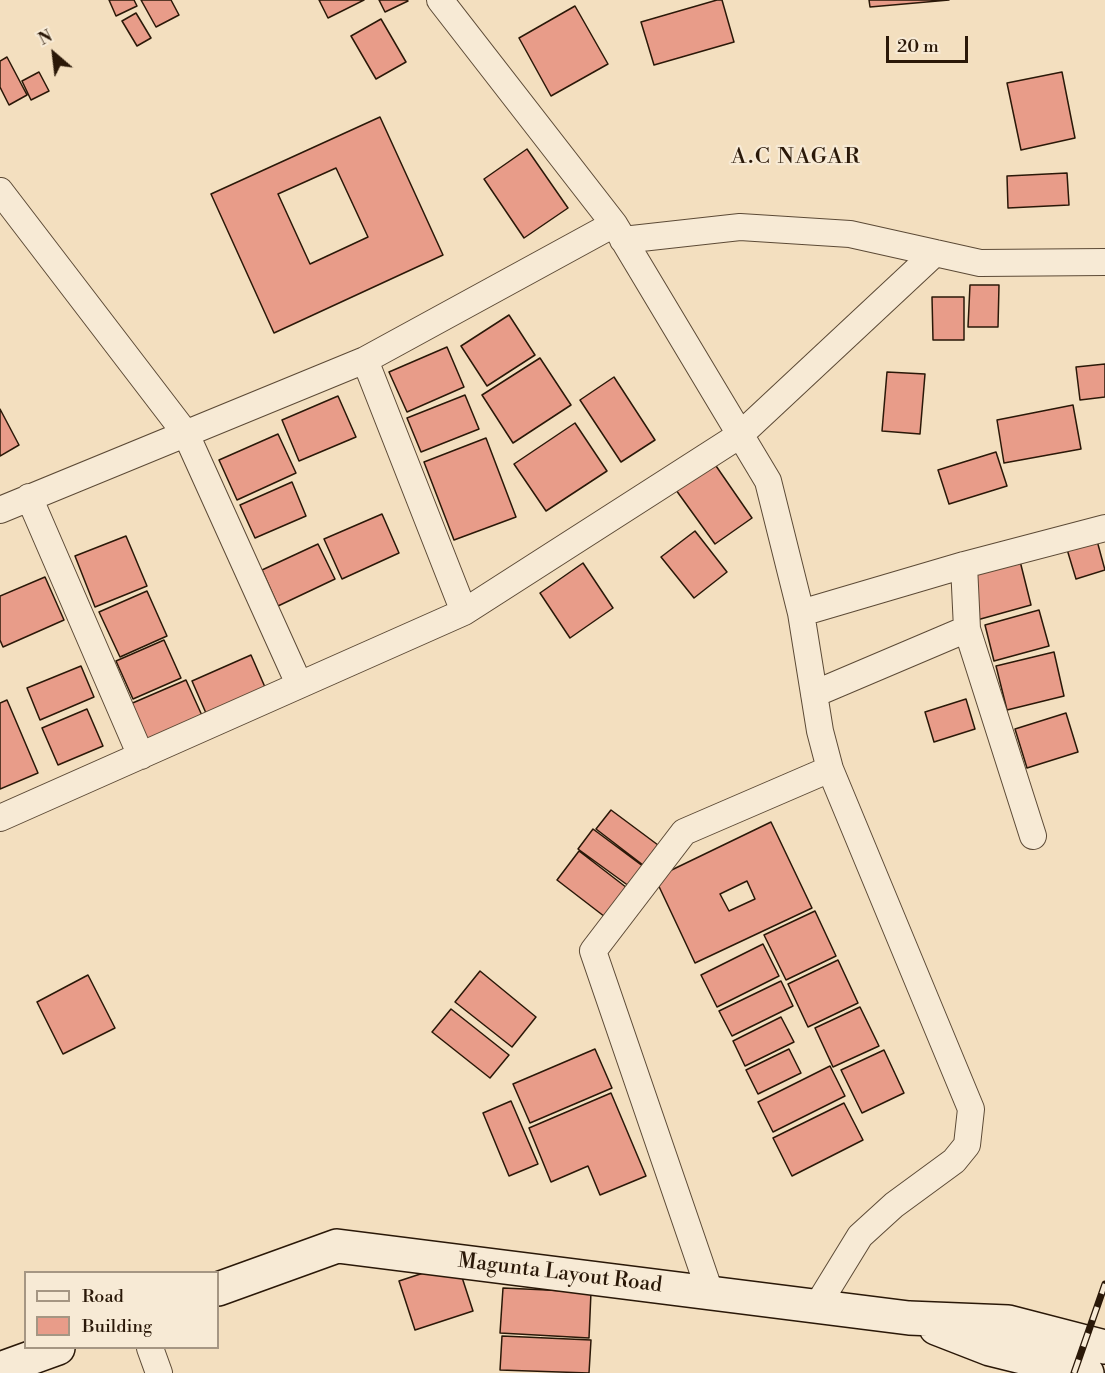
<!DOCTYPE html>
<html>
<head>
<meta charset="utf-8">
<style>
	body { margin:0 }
	#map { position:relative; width:1105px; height:1373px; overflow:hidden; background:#f3dfbf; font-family:"Libre Bodoni",serif }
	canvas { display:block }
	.legend { position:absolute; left:24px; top:1271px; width:195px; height:78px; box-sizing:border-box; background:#f7ead5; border:2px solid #a59683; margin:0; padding:8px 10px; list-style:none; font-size:18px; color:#2a1808 }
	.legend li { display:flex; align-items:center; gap:12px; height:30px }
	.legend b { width:30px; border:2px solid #a59683 }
	.north { position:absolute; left:24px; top:24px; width:60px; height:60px; -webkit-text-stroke:4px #f7ead5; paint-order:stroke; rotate:332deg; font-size:16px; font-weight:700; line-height:24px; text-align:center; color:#2a1808 }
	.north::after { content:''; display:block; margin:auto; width:21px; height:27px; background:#2a1808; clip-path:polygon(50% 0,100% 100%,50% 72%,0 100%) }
	.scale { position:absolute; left:886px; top:36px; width:82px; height:27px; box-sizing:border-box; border:3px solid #2a1808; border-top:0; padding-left:8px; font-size:18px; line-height:21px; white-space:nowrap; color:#2a1808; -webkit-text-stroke:4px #f7ead5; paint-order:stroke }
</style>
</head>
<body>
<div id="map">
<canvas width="1105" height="1373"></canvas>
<ul class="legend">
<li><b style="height:8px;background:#f7ead5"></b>Road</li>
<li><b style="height:16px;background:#e89c89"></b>Building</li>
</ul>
<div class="north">N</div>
<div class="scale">20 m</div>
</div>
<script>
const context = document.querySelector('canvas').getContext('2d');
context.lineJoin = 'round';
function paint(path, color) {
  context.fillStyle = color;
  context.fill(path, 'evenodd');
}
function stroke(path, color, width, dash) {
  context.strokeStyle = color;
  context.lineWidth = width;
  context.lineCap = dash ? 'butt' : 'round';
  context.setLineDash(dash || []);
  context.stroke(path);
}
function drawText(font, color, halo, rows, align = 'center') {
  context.font = font + ' "Libre Bodoni",serif';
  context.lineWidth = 4.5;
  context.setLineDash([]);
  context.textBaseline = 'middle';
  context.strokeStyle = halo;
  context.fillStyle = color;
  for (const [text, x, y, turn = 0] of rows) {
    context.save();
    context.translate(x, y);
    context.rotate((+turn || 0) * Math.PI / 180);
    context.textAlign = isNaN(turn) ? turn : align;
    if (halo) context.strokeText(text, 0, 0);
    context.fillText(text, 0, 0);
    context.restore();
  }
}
const building = new Path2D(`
	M109,0H134L137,6L116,16Z
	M141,0H171L179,15L156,27Z
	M319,0H364L328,18Z
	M379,0H407L408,1L385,12Z
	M717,0H722L734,42L654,65L641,22Z
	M869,0H949L870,7Z
	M575,6L608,64L551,96L519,38Z
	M136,13L151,38L137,46L122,21Z
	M381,19L406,62L376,79L351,36Z
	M7,57L27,95L9,105L0,87V61Z
	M39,72L49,91L31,100L22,81Z
	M1062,72L1075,138L1021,150L1007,83Z
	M380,117L443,255L274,333L211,194ZM336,168L368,237L310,264L278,194Z
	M527,149L568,208L524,238L484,179Z
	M1067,173L1069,205L1008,208L1007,176Z
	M970,285H999L998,327H968Z
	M932,297H964V340H933Z
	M509,315L535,355L487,386L461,346Z
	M447,347L464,387L407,412L389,372Z
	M540,358L571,405L513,443L482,395Z
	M1105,364V397L1080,400L1076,367Z
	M887,372L925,374L920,434L882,431Z
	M614,377L655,440L621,462L580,400Z
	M465,395L479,429L421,452L407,418Z
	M338,396L356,437L299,461L282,420Z
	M1073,405L1081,449L1004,463L997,420Z
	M0,409L19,445L0,456Z
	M575,423L607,471L546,511L514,464Z
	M278,434L296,473L237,500L219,460Z
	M486,438L516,517L454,540L424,462Z
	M996,452L1007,486L949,504L938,470Z
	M714,463L752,518L715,544L676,490Z
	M292,482L306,516L255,538L240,505Z
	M382,514L399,553L342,579L324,539Z
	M695,531L727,572L694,598L661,557Z
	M126,536L147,586L95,607L75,556Z
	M1096,537L1105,570L1076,579L1066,546Z
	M318,544L335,579L278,606L262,570Z
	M1019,557L1031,605L977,620L964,572Z
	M583,563L613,608L570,638L540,593Z
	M45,577L64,620L3,647L0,640V596Z
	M147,591L167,636L120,657L99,612Z
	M1039,610L1049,646L994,661L985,625Z
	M164,640L181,678L133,699L116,661Z
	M1054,652L1064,696L1007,710L996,666Z
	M251,655L268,694L209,720L192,681Z
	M81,666L94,697L40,720L27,688Z
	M186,680L204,720L146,745L128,705Z
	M966,699L975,729L934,742L925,712Z
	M7,700L38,773L0,789V703Z
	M87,709L103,746L58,765L42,728Z
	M1066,713L1078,752L1027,768L1015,729Z
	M611,810L658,845L643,865L596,829Z
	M771,822L812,908L695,963L655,878ZM747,881L755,899L729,911L720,894Z
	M593,829L648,870L633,889L578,849Z
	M579,851L631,891L609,920L557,880Z
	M815,911L836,956L786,980L764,935Z
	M763,944L779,976L717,1007L701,975Z
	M838,960L858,1003L808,1027L788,984Z
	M480,971L536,1017L512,1047L455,1002Z
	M88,975L115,1028L63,1054L37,1002Z
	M781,981L793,1006L732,1036L719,1011Z
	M860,1007L879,1046L833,1067L815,1028Z
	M451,1009L509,1055L490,1078L432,1032Z
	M781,1017L794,1042L745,1066L733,1041Z
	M595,1049L612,1088L530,1123L513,1084Z
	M789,1049L801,1073L758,1094L746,1070Z
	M884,1050L904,1093L862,1113L841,1070Z
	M830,1066L845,1096L773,1132L758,1102Z
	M611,1093L646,1176L600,1195L588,1166L551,1182L529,1128Z
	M511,1101L538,1164L509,1176L483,1113Z
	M844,1103L863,1140L792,1176L773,1138Z
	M457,1262L473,1311L415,1330L399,1281Z
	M503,1288L591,1292L589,1338L500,1333Z
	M502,1336L591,1340L589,1373L500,1370Z`);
paint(building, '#e89c89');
stroke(building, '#2a1808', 1.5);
const street = new Path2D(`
	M440,0L614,224L768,481L801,613L820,731L830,769L971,1109L967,1145L954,1161L894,1205L860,1236L817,1306
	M0,191L186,434L299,684
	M623,240L740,227L850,234L980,263L1105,262
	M365,360L464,612
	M29,497L141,756
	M0,510L365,360L614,224
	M964,565L967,629L1033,836
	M801,613L964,565L1105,528
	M814,694L967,629
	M0,818L464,612L740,435L935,253
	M710,1292L593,951L684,832L830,769
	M150,1348L159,1373`);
const secondary = new Path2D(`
	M218,1289L337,1246L909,1318L1008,1322L1105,1347
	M936,1328L990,1349L1087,1373
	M0,1369L58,1348`);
stroke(street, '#5c4a36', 28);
stroke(secondary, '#2a1808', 36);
stroke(street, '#f7ead5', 26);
stroke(secondary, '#f7ead5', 33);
const rail = new Path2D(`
	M1074,1373L1105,1284`);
stroke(rail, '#2a1808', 7);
stroke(rail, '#f7ead5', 4.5, [14]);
drawText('21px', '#2a1808', '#f7ead5', [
	["Magunta Layout Road",560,1274,7]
]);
context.letterSpacing = '1.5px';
drawText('22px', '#2a1808', '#f7ead5', [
	["A.C NAGAR",796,158]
]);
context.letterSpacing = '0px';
</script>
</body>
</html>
